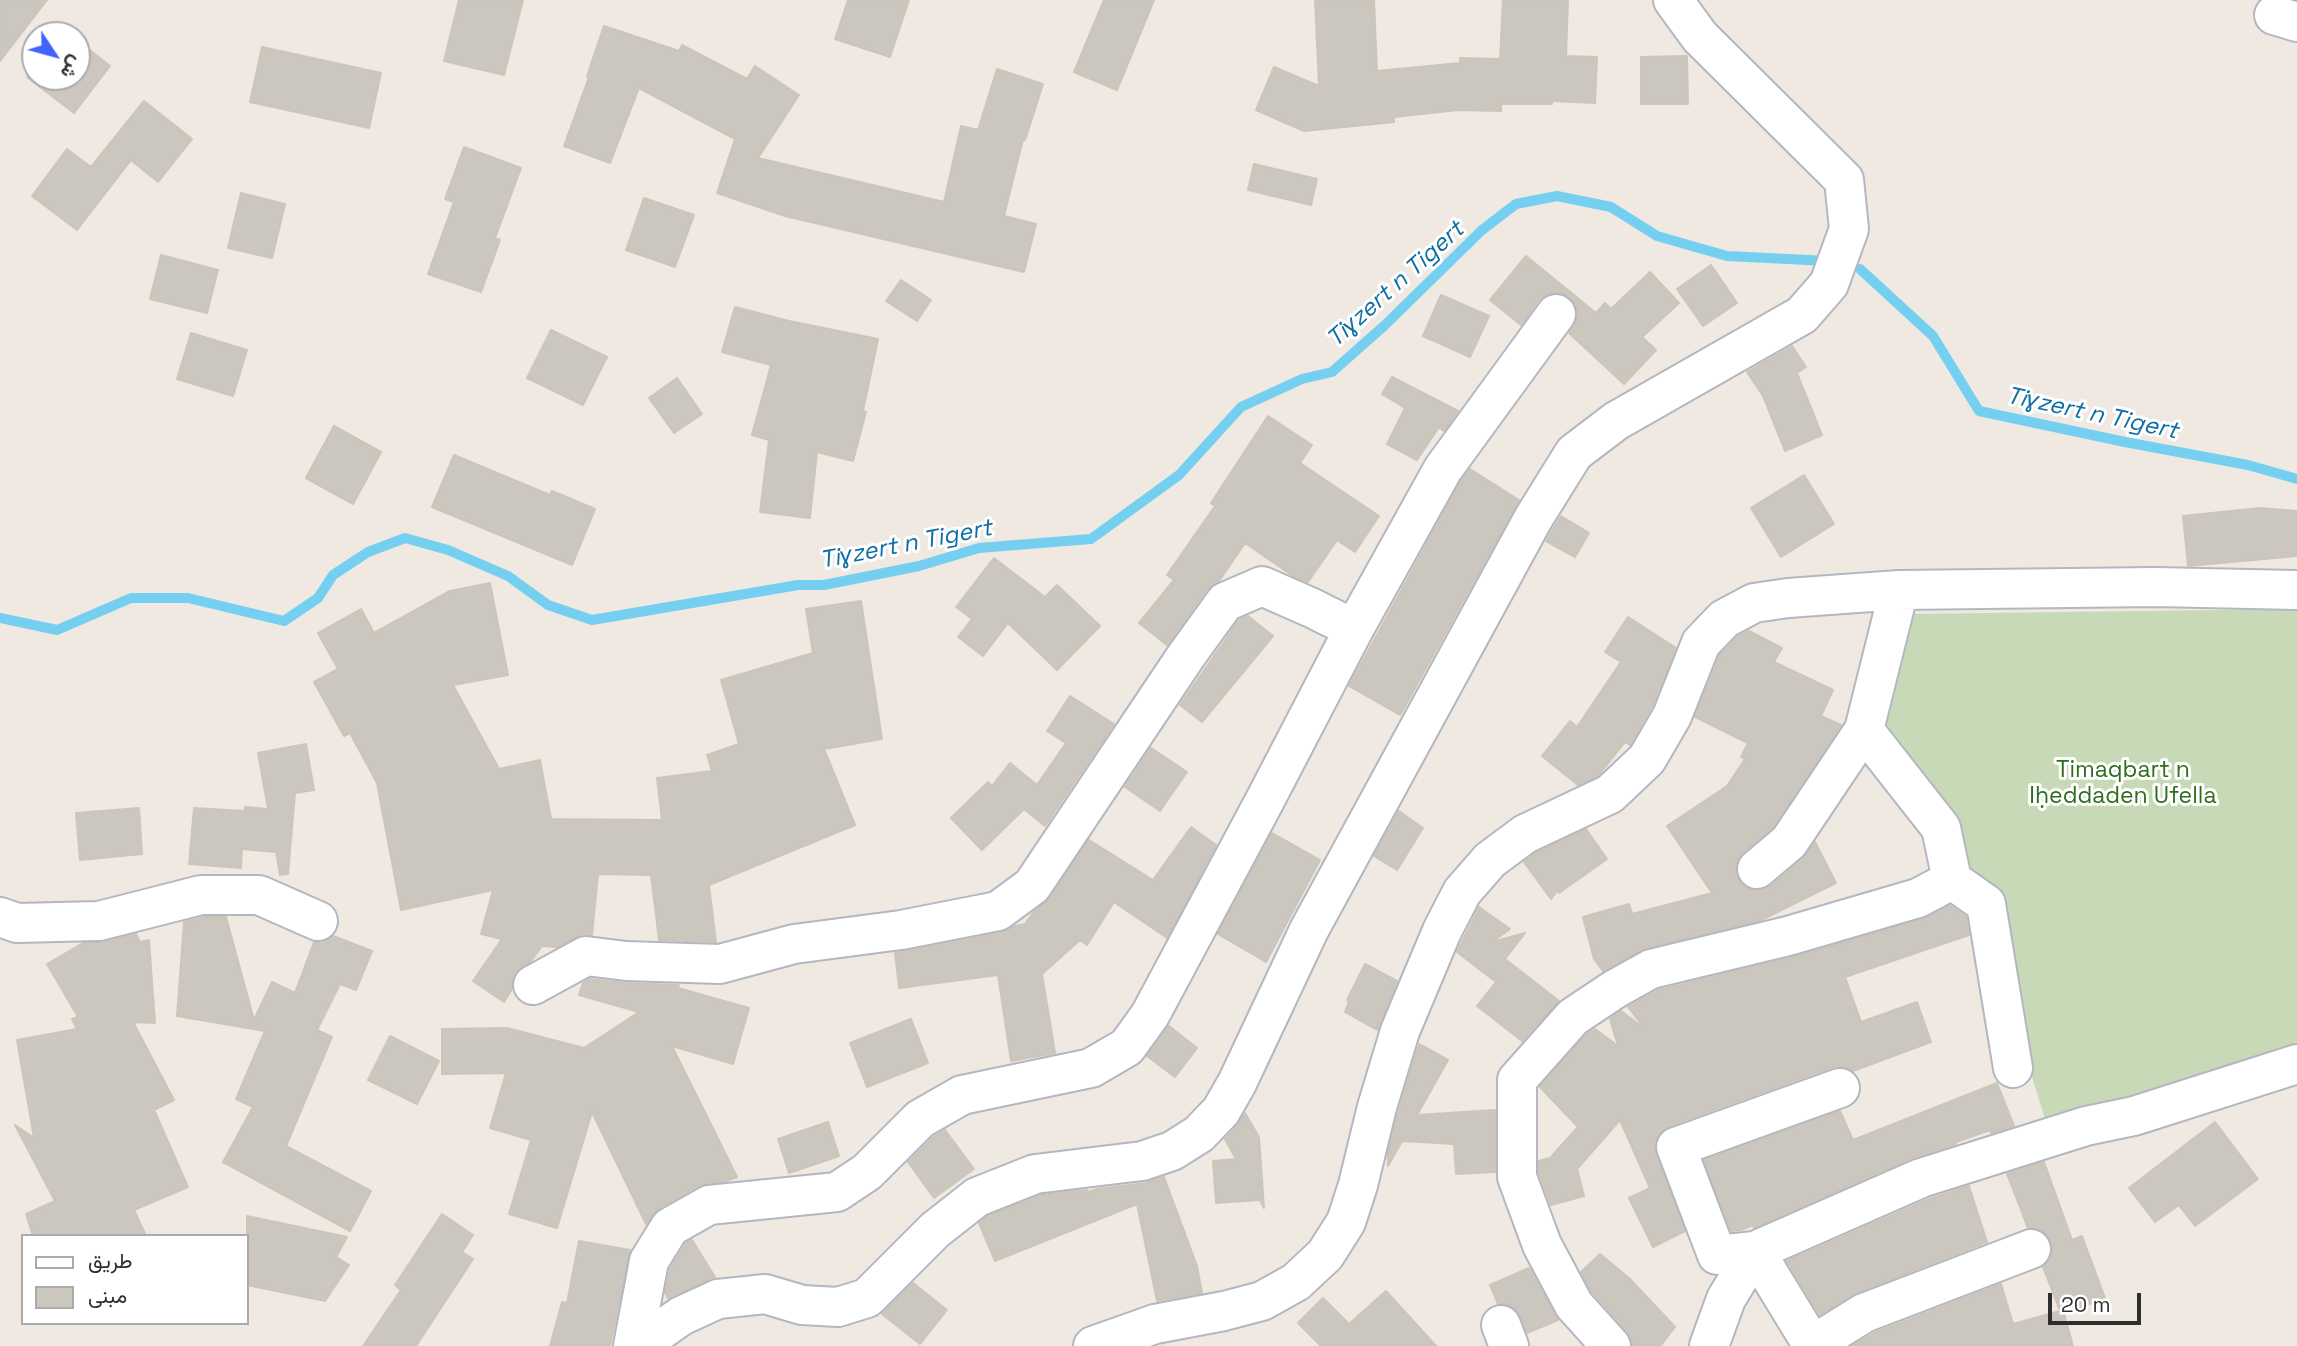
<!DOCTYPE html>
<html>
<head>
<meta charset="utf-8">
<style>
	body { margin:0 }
	#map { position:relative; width:2297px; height:1346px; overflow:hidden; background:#efe9e1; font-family:"Space Grotesk",Vazirmatn,sans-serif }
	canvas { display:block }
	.legend { position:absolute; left:21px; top:1234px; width:228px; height:91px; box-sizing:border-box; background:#fff; border:2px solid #ababab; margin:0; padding:9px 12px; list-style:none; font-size:21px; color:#2e2e2e }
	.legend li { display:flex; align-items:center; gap:14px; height:35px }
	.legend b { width:35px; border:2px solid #ababab }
	.north { position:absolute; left:21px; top:21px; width:70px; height:70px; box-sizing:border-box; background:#fff; border:2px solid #ababab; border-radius:50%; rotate:126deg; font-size:19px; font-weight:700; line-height:28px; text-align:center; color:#2e2e2e }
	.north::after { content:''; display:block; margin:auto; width:24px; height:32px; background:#4264fb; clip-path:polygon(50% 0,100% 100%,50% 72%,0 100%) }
	.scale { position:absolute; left:2048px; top:1293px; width:93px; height:32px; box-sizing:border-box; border:4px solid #2e2e2e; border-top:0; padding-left:9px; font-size:21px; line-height:24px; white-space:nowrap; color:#2e2e2e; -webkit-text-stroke:5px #fff; paint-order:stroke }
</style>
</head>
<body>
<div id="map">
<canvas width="2297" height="1346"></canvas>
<ul class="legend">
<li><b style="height:9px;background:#fff"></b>طريق</li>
<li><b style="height:19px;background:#cbc7bf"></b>مبنى</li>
</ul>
<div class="north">ش</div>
<div class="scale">20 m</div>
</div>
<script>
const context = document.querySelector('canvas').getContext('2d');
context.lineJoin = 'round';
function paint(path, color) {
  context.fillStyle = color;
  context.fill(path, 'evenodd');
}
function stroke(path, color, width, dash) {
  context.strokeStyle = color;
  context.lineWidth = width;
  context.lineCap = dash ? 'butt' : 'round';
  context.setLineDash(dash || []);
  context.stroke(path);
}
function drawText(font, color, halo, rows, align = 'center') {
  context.font = font + ' "Space Grotesk",sans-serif';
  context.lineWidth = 6;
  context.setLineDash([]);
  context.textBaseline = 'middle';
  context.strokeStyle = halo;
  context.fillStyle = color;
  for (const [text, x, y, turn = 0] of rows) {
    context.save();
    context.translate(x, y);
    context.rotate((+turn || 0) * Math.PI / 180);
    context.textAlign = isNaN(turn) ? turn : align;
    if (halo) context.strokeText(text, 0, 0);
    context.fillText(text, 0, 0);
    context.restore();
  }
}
paint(new Path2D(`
	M2297,609V1058L2050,1135L1952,819L1869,718L1911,614Z`), '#c8d9b8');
stroke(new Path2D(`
	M1860,269L1933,336L1979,411L2125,442L2248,465L2297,479
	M0,618L57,630L131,598H188L284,621L318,598L333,575L368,552L405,538L448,550L508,576L548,605L592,620L798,585H824L919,566L979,548L1091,539L1179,475L1241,407L1302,379L1332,372L1385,325L1482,230L1516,204L1557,196L1611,207L1657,236L1727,256L1828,261`), '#75cff0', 10);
const building = new Path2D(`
	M0,0H47L0,61Z
	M459,0H523L504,75L444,61Z
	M848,0H909L890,57L835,39Z
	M1104,0H1154L1117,90L1074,72Z
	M1315,0H1374L1377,71L1460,63V58L1500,59L1503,0H1568L1566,56L1597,57L1595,103L1552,101V104H1501V111L1458,110L1394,117V122L1304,131L1256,110L1274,67L1319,86Z
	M604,26L679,51L682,45L747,79L755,66L799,95L758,158L944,202L961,126L978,130L997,69L1043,84L1025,140L1023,139L1004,216L1036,224L1024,272L785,216L717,193L735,139L639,88L610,163L564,146L589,77L587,76Z
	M77,40L110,66L74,113L27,77H77Z
	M262,47L381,73L369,128L250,102Z
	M1687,56L1688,104H1641V57Z
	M144,101L192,139L158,182L131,160L77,230L32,196L67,149L91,167Z
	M464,147L521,168L495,238L500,240L481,292L428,274L454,202L445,199Z
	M1254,164L1317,179L1311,205L1248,190Z
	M241,193L285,204L272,258L228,248Z
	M644,198L694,215L675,267L626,250Z
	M161,255L218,270L207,313L150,299Z
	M1526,256L1596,313L1605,303L1611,309L1650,272L1679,303L1642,337L1656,350L1624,384L1569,333L1578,316L1576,305L1568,296L1558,292L1547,294L1538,301L1521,325L1490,300Z
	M1711,265L1737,303L1703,326L1677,289Z
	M901,280L931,300L917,321L886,301Z
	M1441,295L1489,316L1470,357L1423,336Z
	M735,307L789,321L878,339L863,411L866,412L853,461L817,452L810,518L760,512L769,440L752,435L771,365L722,352Z
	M551,330L607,357L583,405L527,378Z
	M191,333L247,350L233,396L177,379Z
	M1792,346L1806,367L1797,373L1822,435L1785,451L1763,396L1747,372Z
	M1392,377L1458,411L1444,431L1439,427L1417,460L1387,444L1405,408L1382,394Z
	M677,378L702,414L674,433L649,398Z
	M1268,416L1312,445L1300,463L1379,516L1355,552L1337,540L1308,582L1293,576L1245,543L1219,581L1207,589L1167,645L1139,623L1174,580L1167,575L1215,506L1211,503Z
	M334,426L381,452L353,504L306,478Z
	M454,455L550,495L552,491L595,509L572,565L432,507Z
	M1470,469L1519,500L1400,715L1349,686L1461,481Z
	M1804,475L1834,524L1781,557L1751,508Z
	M2260,508L2297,511V556L2188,566L2183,516Z
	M1561,516L1589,533L1575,557L1546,541Z
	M994,558L1045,597L1057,585L1100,626L1057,670L1008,623L983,656L958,637L972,619L956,607Z
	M490,583L508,675L453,685L499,769L540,760L551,819L662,820L657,778L712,771L707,755L739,744L721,680L813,653L806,609L861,601L882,739L824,749L855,825L709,885L716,942L659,940L651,875L598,874L592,935L576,937L557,947L542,946L531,961L515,973L511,984L512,989L504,1002L473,981L502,939L481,934L493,890L401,910L377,783L350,733L344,736L314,682L338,669L318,633L361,609L374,633L450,591Z
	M1248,616L1273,636L1202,722L1180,705L1239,620Z
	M1628,617L1676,648L1652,706L1630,745L1625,742L1598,776L1578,785L1542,756L1570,721L1577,727L1621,662L1605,652Z
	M1749,631L1782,648L1774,662L1833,690L1821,716L1841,725L1773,827L1742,853L1736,862V874L1741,884L1749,889L1762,890L1771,886L1803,859L1815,842L1836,883L1761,920L1646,948L1603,971L1594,959L1583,917L1629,904L1632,914L1712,893L1667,826L1727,786L1745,759L1741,757L1748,743L1695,717L1720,655L1737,637Z
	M1070,696L1114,724L1045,826L1024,809L982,850L951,818L988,782L992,786L1010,763L1037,785L1066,743L1047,731Z
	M306,744L314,790L295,793L288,874L280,875L276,852L242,849L241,868L189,864L194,808L245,811V807L268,809L258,753Z
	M1151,748L1187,772L1160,811L1125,787Z
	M139,808L142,854L80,860L76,813Z
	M1399,811L1423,828L1397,870L1374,856Z
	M1191,827L1216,845L1167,938L1114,902L1087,945L1080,940L1042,974L1055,1053L1011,1061L998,975L899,988L895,953L1002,932L1015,926L1025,924L1033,913L1050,898L1089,840L1153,880Z
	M1586,829L1607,859L1559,893L1558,890L1551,899L1524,862L1536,853Z
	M1272,833L1320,860L1266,962L1218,934Z
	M1950,906L1966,917L1969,935L1845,977L1861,1022L1917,1002L1931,1042L1853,1071L1843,1066L1833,1067L1669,1126L1659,1134L1654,1144L1656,1155L1685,1231L1653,1247L1629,1198L1650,1188L1620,1120L1577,1169L1584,1196L1551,1205L1539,1173V1161L1550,1158L1578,1127L1540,1087L1587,1034L1595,1029L1618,1046L1610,1019L1621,1011L1645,1029L1628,1007L1659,990L1794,957L1924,919Z
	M1479,907L1510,929L1492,942L1525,933L1505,959L1559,1001L1522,1041L1477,1006L1496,982L1457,952Z
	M204,917H226L254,1020L272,982L295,993L314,942L321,943L333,936L372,951L356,990L340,984L317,1030L332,1037L286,1146L371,1191L350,1231L223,1162L253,1107L236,1099L265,1031L177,1016L184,922Z
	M136,934L140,942L149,940L155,1023L133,1022L174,1100L154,1110L188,1187L134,1210L146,1236H33L26,1214L55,1201L15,1125L34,1138L17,1040L77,1029L72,1019L78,1017L47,964L83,943L104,942Z
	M1365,964L1397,981L1377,1030L1345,1012L1349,1001L1347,1000Z
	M590,979L625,983L679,985L678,988L749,1008L733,1064L672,1046L737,1177L727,1181L698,1186L659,1208L646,1224L592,1112L557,1228L509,1214L531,1140L490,1128L506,1073L442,1074V1029L507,1028L584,1048L639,1012L579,995L583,983Z
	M911,1019L928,1063L867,1087L850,1043Z
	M1169,1026L1197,1048L1175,1077L1147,1056Z
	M390,1036L439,1061L417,1104L368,1080Z
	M1419,1044L1448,1060L1417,1115L1495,1110V1172L1456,1174L1454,1144L1402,1141L1388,1166V1153L1398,1113Z
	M1997,1083L2014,1126L1991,1133L1990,1130L1956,1142V1144L1914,1157L1754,1228L1753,1225L1741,1230L1731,1231L1704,1160L1840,1111L1853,1140Z
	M1245,1113L1259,1137L1264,1208L1260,1200L1216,1203L1213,1161L1236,1159L1225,1139L1237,1126Z
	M828,1122L839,1156L789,1173L778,1139Z
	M2215,1122L2258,1179L2195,1226L2179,1205L2155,1222L2129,1188Z
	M945,1130L974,1169L934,1198L908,1162L933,1137Z
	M2044,1162L2072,1240L2082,1236L2105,1298L2064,1314L2073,1346H1852L1874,1333L2001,1284L2013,1324L2060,1311L2043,1267L2048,1262L2052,1253L2051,1241L2044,1232L2035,1228H2028L2007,1174Z
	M1164,1177L1197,1266L1202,1293L1157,1301L1137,1204L995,1261L979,1223L988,1216L1040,1195L1087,1190L1088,1192L1097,1189L1145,1183Z
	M1969,1186L1987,1242L1856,1293L1820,1315L1787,1261L1929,1199Z
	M442,1214L473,1235L462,1252L473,1259L416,1346H363L401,1290L395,1285Z
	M247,1216L347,1237L336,1257L349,1265L325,1301L247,1285Z
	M692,1240L715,1277L668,1298L665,1293L670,1269L686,1243Z
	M579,1241L630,1250L610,1346H550L562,1302L567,1303Z
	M1600,1254L1630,1279L1675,1327L1660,1346H1632L1627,1331L1592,1292L1581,1272Z
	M1529,1268L1558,1320L1527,1333L1521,1317L1515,1309L1505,1304H1498L1490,1285Z
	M913,1283L947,1310L920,1344L882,1314Z
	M1386,1291L1436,1346H1321L1298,1323L1323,1298L1349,1324Z`);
paint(building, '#cbc7bf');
stroke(building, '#cbc5ba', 2);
const minor = new Path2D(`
	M2274,15L2297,22
	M1899,590L1864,730L1941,828L1952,880L1986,904L2013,1068
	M1757,869L1789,842L1864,730
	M0,917L17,923L99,921L201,895H259L318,921
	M533,985L586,956L626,961L720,964L794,944L901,930L998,911L1032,886L1186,656L1225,602L1262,586L1312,608L1354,629
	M1840,1088L1676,1147L1717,1255L1755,1251L1921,1178L2086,1126L2134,1116L2297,1064
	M1501,1325L1509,1346
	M633,1346L649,1261L670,1227L709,1205L837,1192L867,1172L920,1119L962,1095L1091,1068L1127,1047L1150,1015L1264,802L1354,629L1443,469L1556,314
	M638,1346L681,1316L718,1299L765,1294L802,1305L838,1307L867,1298L935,1230L977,1197L1035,1174L1142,1161L1172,1151L1199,1134L1221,1111L1237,1083L1309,930L1533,519L1574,453L1616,421L1802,315L1829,284L1849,229L1844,180L1700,37L1673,0
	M1093,1346L1155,1324L1224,1311L1262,1301L1296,1282L1325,1255L1346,1222L1358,1185L1377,1107L1400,1031L1442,931L1462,892L1490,860L1525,834L1610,794L1647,759L1672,716L1701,643L1724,619L1754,603L1788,598L1899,590L2155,587L2297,590
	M1611,1346L1574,1305L1542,1245L1517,1177V1080L1573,1017L1615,989L1651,969L1788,936L1918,898L1952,880
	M1709,1346L1726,1299L1755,1251L1813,1346
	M1811,1346L1864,1313L2031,1249`);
stroke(minor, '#b4b7c1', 42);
stroke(minor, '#fff', 38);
drawText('23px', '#2c6e1b', '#fff', [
	["Timaqbart n",2123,771],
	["Iḥeddaden Ufella",2123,797]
]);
drawText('italic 24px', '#0d6fa3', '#fff', [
	["Tiɣzert n Tigert",1396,285,-42],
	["Tiɣzert n Tigert",2092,414,12],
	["Tiɣzert n Tigert",906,545,-11]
]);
</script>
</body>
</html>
